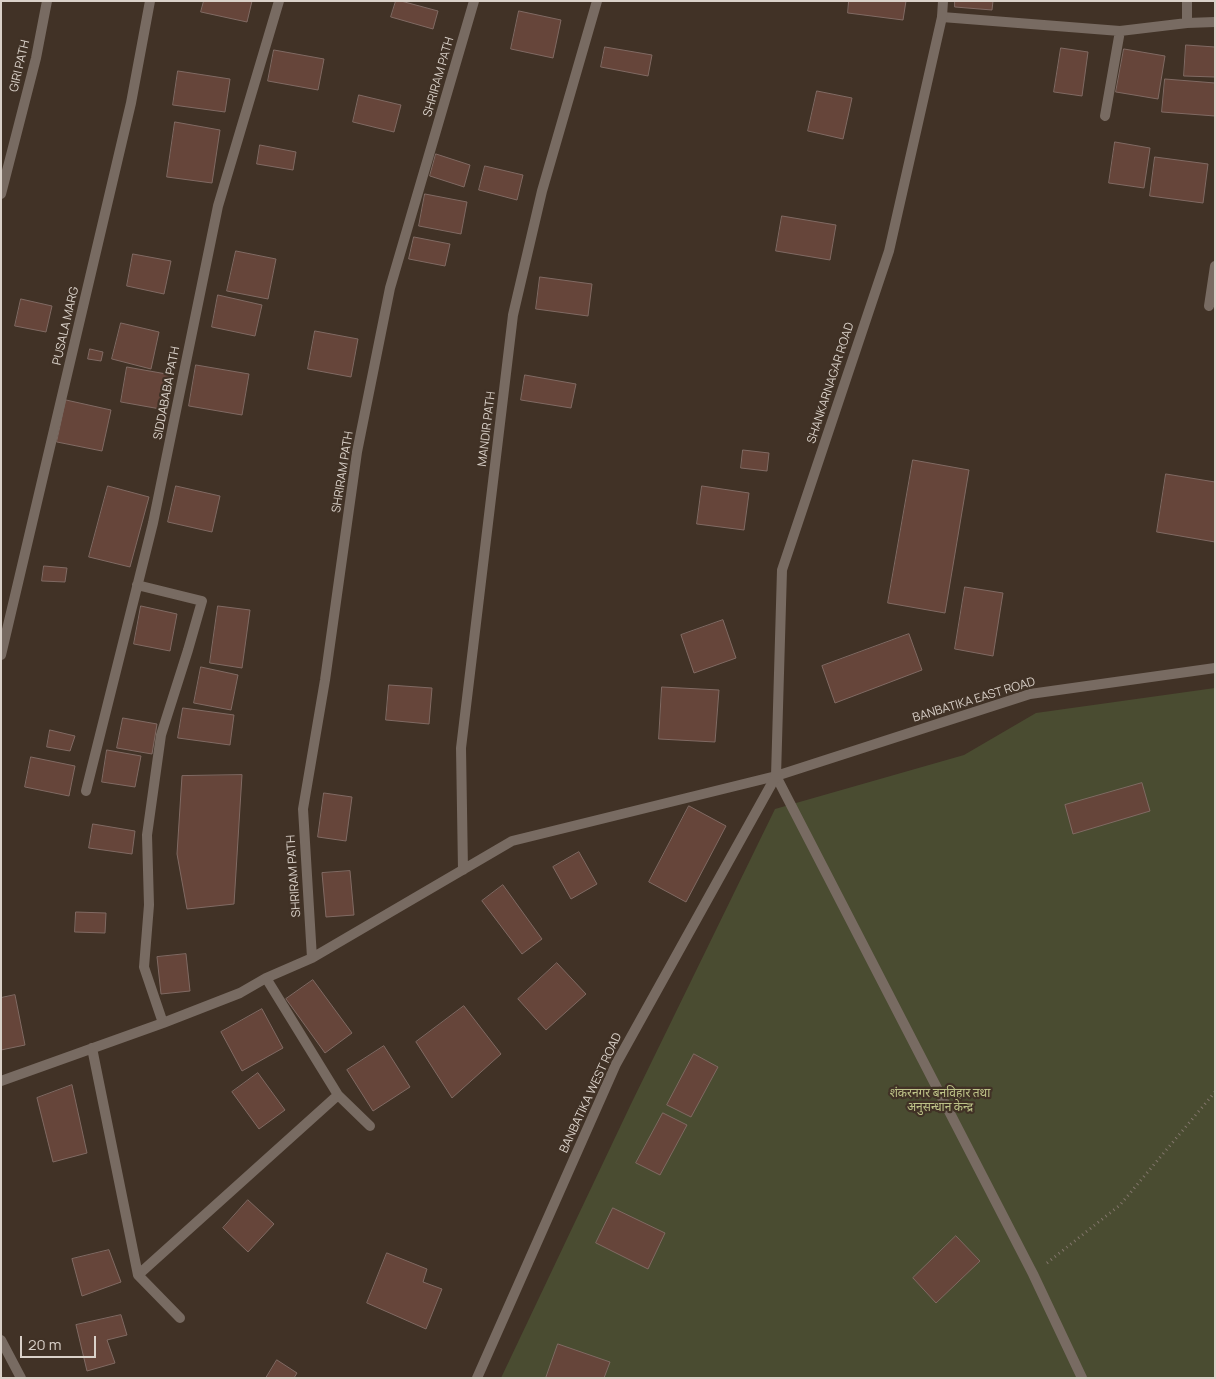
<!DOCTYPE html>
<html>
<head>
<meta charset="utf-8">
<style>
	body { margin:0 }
	#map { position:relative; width:1216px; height:1379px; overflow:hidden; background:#413226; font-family:Manrope,sans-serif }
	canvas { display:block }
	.frame { position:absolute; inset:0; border:2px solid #dad1c9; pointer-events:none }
	.scale { position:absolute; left:20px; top:1336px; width:76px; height:22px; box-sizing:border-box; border:2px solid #dad1c9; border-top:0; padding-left:6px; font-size:15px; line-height:18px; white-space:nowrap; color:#dad1c9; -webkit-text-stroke:4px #413226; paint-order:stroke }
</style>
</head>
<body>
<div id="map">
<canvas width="1216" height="1379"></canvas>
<div class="frame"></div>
<div class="scale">20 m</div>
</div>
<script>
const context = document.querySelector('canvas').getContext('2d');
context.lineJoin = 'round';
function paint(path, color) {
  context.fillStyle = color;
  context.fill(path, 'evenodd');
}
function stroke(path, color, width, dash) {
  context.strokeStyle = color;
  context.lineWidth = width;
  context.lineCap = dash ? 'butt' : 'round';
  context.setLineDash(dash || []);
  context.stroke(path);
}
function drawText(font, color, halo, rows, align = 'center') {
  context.font = font + ' Manrope,"Noto Sans Devanagari",sans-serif';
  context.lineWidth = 4.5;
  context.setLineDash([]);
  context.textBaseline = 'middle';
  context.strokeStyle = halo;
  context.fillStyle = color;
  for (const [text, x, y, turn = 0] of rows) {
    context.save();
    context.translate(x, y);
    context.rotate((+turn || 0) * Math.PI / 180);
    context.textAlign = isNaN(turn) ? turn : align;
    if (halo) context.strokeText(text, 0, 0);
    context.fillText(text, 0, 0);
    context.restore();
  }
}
paint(new Path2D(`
	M1215,688V1378H501L631,1104L775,809L964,755L1036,713Z`), '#4a4c31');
const building = new Path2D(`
	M204,1H252L247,22L201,12Z
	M396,1H401L438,11L433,29L391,17Z
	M849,1H906L903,20L848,13Z
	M955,1H993L992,10L955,7Z
	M519,11L561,20L553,58L511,49Z
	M1186,45L1215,47V77L1184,76Z
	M605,47L652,55L648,76L601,67Z
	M1061,48L1088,52L1082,96L1054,92Z
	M1124,49L1165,56L1158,99L1116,92Z
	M274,50L324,59L318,90L268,81Z
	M178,71L230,79L225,112L173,105Z
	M1165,79L1215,83V116L1162,112Z
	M817,91L852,98L843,139L808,131Z
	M359,95L401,105L394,132L353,122Z
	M175,122L220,130L212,183L167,177Z
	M1115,142L1150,148L1144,188L1109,183Z
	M260,145L296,152L293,170L257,164Z
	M436,154L470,165L464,187L430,176Z
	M1155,157L1208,164L1203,203L1150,196Z
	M485,166L523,175L517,200L479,190Z
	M425,194L467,202L461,234L419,226Z
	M782,216L836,225L830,260L776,251Z
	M414,237L450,244L445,266L409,259Z
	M236,251L276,259L268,299L227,291Z
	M133,254L171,261L164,294L127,286Z
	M540,277L592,284L588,316L536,309Z
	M218,295L262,305L255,336L212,327Z
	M21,299L52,306L46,332L15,326Z
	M121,323L159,332L151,369L112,359Z
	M315,331L358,339L351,377L308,369Z
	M90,349L103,352L101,361L88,359Z
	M196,365L249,374L242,415L189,406Z
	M127,367L172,375L166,410L121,402Z
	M525,375L576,384L571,408L521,400Z
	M66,400L111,410L102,451L57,442Z
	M743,450L769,453L767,471L741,468Z
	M913,460L969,470L945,613L888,603Z
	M1166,474L1215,482V542L1157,532Z
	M108,486L149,497L130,567L89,557Z
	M176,486L220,496L212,532L168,522Z
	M702,486L749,493L744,530L697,524Z
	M44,566L67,568L65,582L42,581Z
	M965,587L1003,593L993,656L955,649Z
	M141,606L177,614L170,651L134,644Z
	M218,606L250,610L242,668L210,663Z
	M723,620L736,658L694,673L681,635Z
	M909,634L922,670L835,703L822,666Z
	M201,667L238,675L231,710L194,703Z
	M389,685L432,688L429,724L386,720Z
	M662,687L719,690L715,742L659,739Z
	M183,708L234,715L230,745L178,738Z
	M123,718L157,724L152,754L117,748Z
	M50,730L75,736L70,751L47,747Z
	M107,750L141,756L135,787L102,782Z
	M31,757L75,766L69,796L25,787Z
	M242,775L234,904L187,909L177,854L182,776Z
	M1142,783L1150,811L1073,834L1065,805Z
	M324,793L352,797L346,841L318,837Z
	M689,806L726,826L686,902L649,882Z
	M93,824L135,831L132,854L89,848Z
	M579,852L597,884L571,899L553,867Z
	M350,871L354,915L326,917L322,873Z
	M503,885L542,939L522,954L482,901Z
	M76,912L106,913L105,933L75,932Z
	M186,954L190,991L161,994L157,957Z
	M557,963L586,994L546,1030L518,999Z
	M313,980L352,1033L325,1053L286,999Z
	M15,995L25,1045L1,1050V998Z
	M464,1006L501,1054L452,1098L416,1042Z
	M262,1009L283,1048L242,1071L221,1032Z
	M384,1046L410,1087L373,1111L347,1070Z
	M694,1054L718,1067L691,1117L667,1105Z
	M258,1073L285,1110L259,1129L232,1092Z
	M72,1085L87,1153L53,1162L37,1098Z
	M663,1113L687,1125L660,1175L636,1163Z
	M248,1200L274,1224L248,1252L223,1228Z
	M613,1208L665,1233L648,1269L596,1243Z
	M956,1236L980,1261L936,1303L913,1278Z
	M109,1250L121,1282L82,1296L72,1259Z
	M387,1253L427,1269L423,1282L442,1289L426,1329L367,1303Z
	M121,1315L127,1335L107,1340L115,1363L87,1371L76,1325Z
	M558,1344L610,1362L604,1378H546Z
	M277,1360L297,1373L294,1378H266Z`);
paint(building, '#66453a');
stroke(building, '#806a63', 1);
stroke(new Path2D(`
	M1047,1263L1120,1205L1215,1092`), '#83766c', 3, [1, 4]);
stroke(new Path2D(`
	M776,776L1033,1274L1082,1378`), '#786b62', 10);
stroke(new Path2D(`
	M942,17L1120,31L1187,23L1215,22
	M1187,23V1
	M1105,116L1120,31
	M1,194L36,58L47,1
	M1209,306L1215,266
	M137,585L202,601L188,650L161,735L147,835L149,905L144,967L163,1023
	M1,655L131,103L150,1
	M86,791L153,523L218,206L279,1
	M463,870L461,748L513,315L542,191L597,1
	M312,958L303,809L325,680L357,452L390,288L474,1
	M266,978L338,1095L370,1126
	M92,1048L138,1275L180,1318
	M1,1081L163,1023L240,993L266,978L312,958L512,841L776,776
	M138,1275L338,1095
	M1,1340L21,1378`), '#786b62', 10);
stroke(new Path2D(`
	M776,776L1030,694L1215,668
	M477,1378L616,1064L776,776L782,570L889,251L942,17L943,1`), '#786b62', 10);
drawText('12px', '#dad1c9', '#413226', [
	["GIRI PATH",20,66,-77],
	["SHRIRAM PATH",439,77,-74],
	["PUSALA MARG",66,326,-77],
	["SHANKARNAGAR ROAD",831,383,-72],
	["SIDDABABA PATH",167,393,-79],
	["MANDIR PATH",487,429,-83],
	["SHRIRAM PATH",343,472,-81],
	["BANBATIKA EAST ROAD",974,700,-17],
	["SHRIRAM PATH",294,876,-94],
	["BANBATIKA WEST ROAD",591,1093,-65]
]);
drawText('12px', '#bec388', '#413226', [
	["शंकरनगर बनविहार तथा",940,1094],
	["अनुसन्धान केन्द्र",940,1108]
]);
</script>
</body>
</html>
